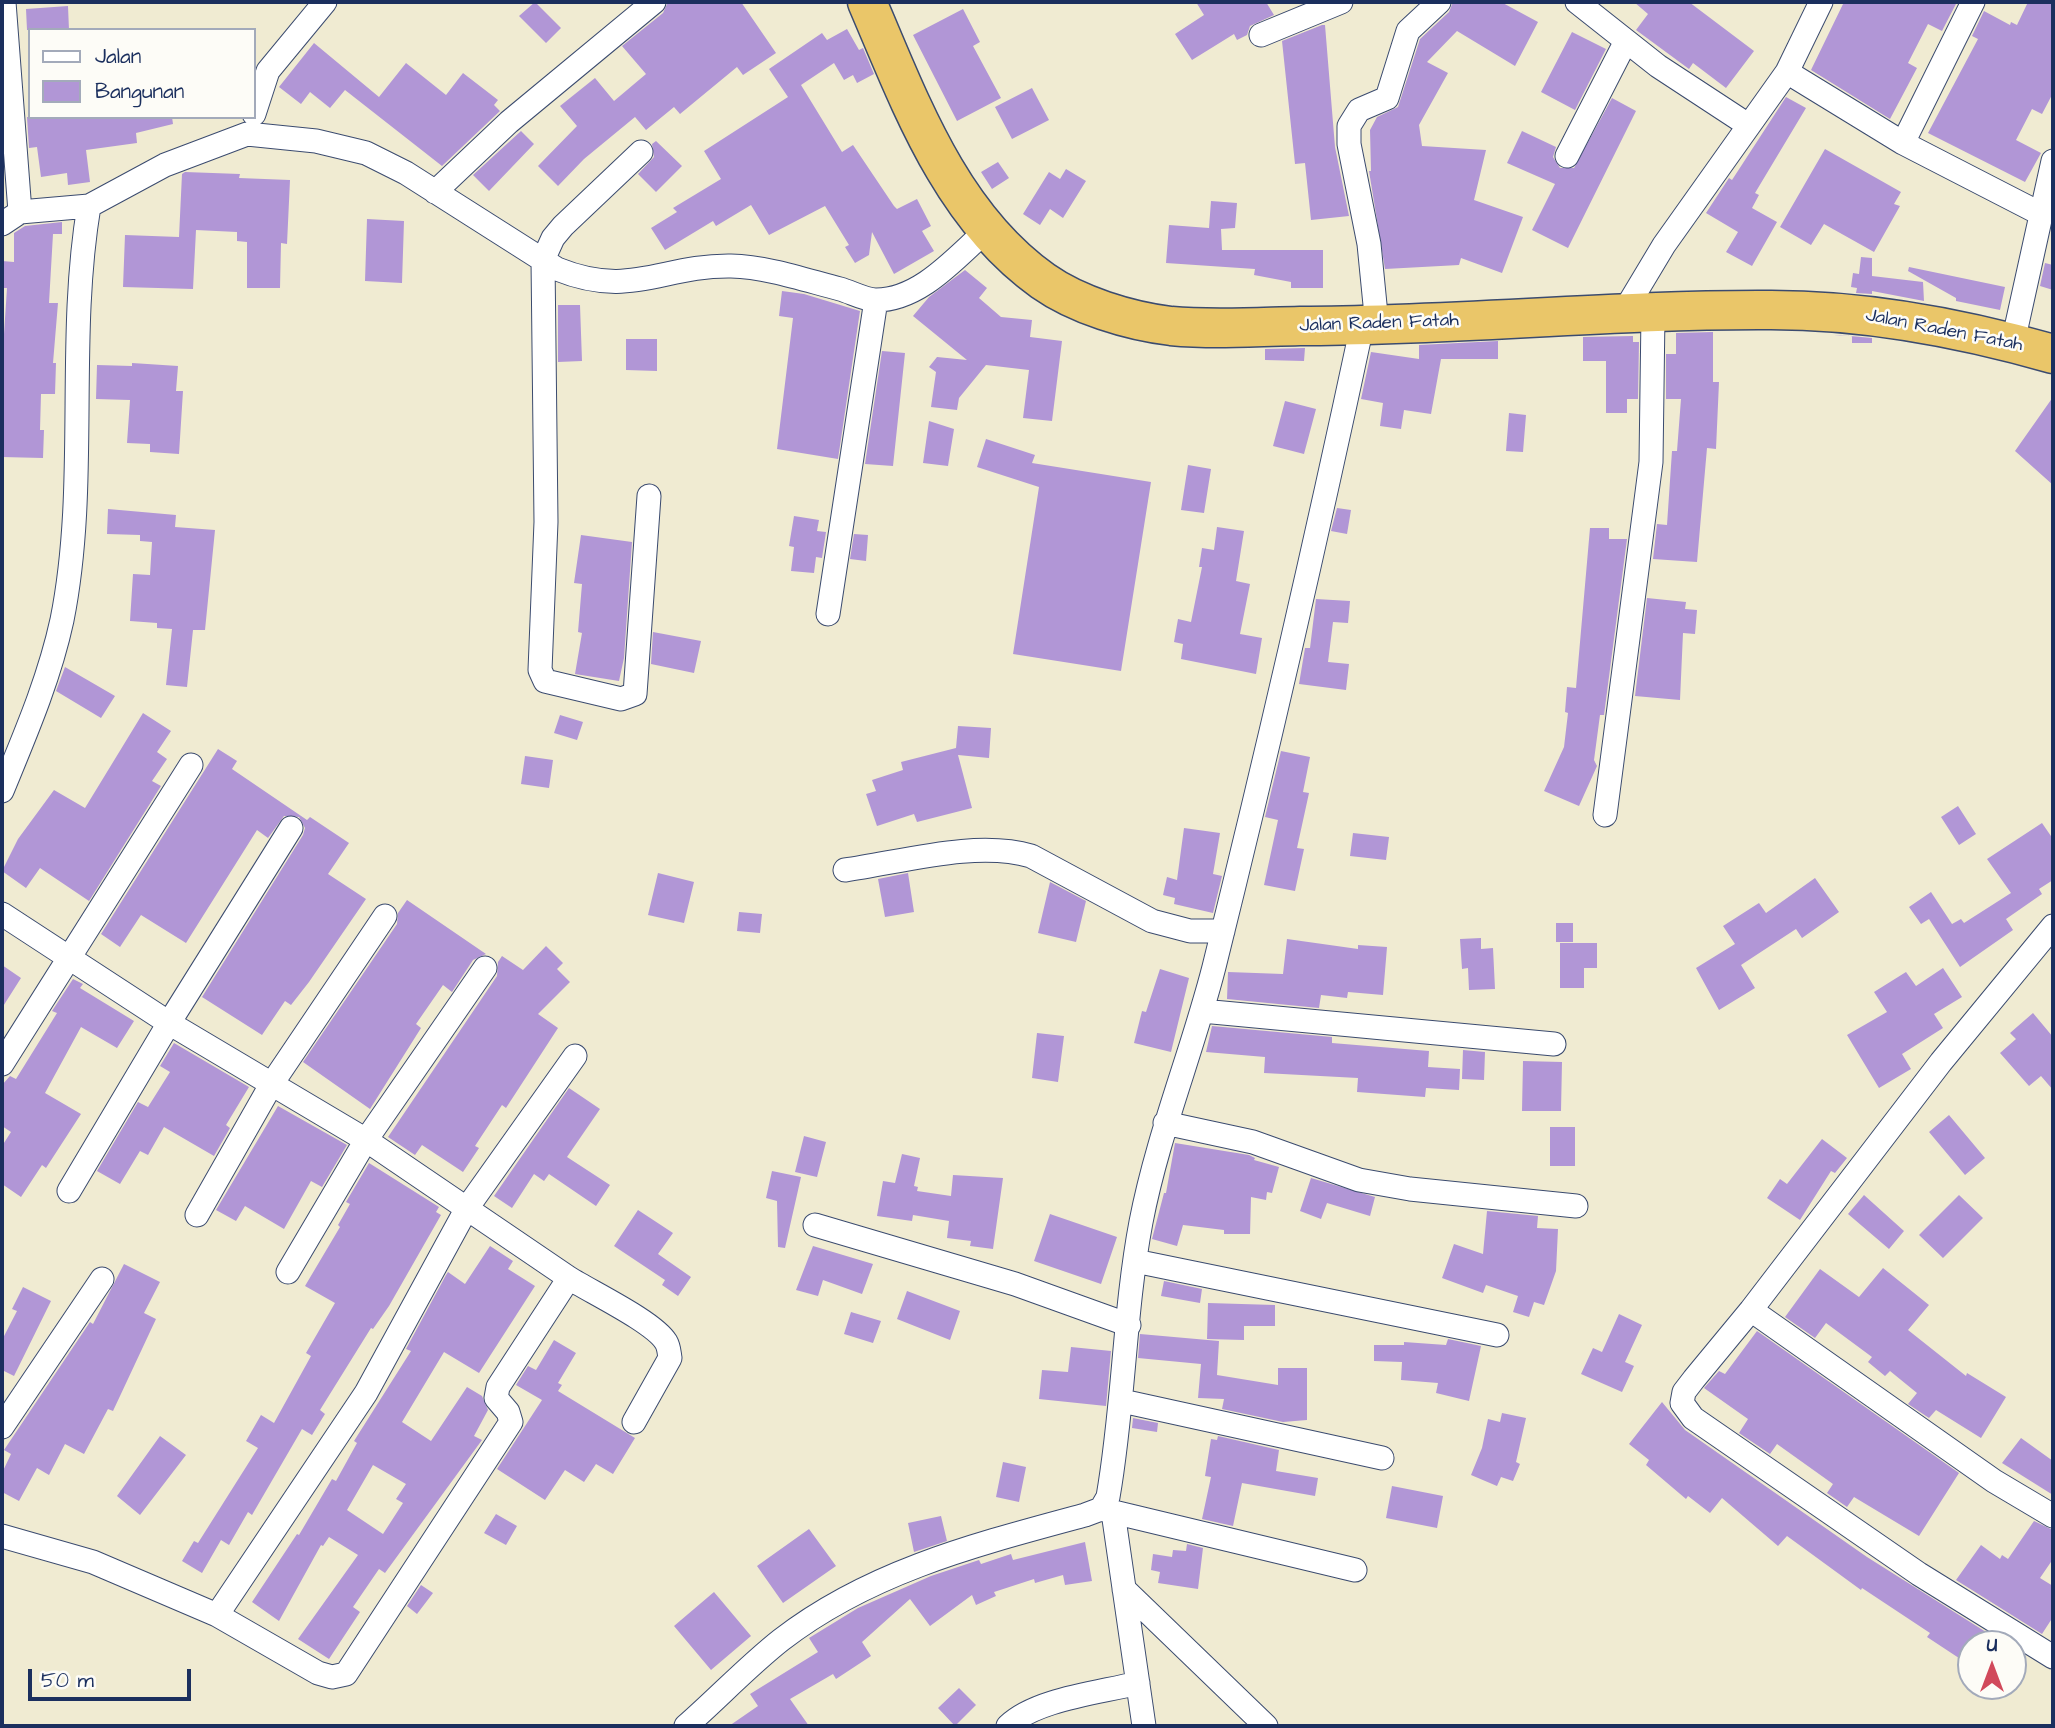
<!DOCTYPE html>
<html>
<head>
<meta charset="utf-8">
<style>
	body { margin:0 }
	#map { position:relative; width:2055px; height:1728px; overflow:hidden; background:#f0ebd2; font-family:"Architects Daughter",sans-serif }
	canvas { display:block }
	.frame { position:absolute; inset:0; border:4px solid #1b2f5e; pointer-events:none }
	.legend { position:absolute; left:28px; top:28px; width:228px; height:91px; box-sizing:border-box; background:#fdfcf7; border:2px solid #a3aaba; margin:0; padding:9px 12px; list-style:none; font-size:21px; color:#1b2f5e }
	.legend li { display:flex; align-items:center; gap:14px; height:35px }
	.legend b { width:35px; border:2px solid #a3aaba }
	.north { position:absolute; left:1957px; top:1630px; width:70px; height:70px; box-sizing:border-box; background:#fdfcf7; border:2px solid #a3aaba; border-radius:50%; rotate:0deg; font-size:19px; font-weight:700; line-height:28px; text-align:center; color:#1b2f5e }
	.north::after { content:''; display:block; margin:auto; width:24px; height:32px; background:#d1495b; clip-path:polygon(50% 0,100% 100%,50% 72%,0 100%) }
	.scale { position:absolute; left:28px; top:1669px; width:163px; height:32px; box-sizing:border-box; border:4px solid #1b2f5e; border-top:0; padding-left:9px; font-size:21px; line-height:24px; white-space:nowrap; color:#1b2f5e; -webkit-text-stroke:5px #fdfcf7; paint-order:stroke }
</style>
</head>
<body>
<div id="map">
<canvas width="2055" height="1728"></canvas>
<div class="frame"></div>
<ul class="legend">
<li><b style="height:9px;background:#fff"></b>Jalan</li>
<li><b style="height:19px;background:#b196d6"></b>Bangunan</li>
</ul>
<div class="north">U</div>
<div class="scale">50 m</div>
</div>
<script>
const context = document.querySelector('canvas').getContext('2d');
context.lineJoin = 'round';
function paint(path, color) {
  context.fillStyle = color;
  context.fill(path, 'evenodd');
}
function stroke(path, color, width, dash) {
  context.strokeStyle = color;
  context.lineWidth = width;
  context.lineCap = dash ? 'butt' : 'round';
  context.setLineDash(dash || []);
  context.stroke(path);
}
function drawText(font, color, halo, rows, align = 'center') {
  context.font = font + ' "Architects Daughter",sans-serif';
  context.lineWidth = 5;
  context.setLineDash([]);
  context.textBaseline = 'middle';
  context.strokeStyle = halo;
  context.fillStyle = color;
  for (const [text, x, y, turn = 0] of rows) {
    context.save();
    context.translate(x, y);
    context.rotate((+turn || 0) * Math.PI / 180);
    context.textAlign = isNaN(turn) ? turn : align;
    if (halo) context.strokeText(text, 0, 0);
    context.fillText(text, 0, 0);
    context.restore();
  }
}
paint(new Path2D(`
	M535,2L561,28L546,43L519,16Z
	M668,2H741L776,53L743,75L737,67L680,114L674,107L646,130L635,117L584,159L558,186L538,166L577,126L560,106L595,78L614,101L646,74L622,46L663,13Z
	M1196,2H1266L1274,15L1250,26L1247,35L1237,40L1234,34L1192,60L1175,34L1204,15Z
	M1453,2H1501L1538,22L1515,66L1457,31L1427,62L1448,73L1419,125L1422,146L1486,150L1474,200L1523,217L1502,273L1461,258L1459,265L1385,269L1369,171H1371L1370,130L1377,117L1398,107L1420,39L1449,12Z
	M1634,2H1689L1754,51L1726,88L1693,63L1689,69L1636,30L1648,14Z
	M1844,2H1957L1942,31L1928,24L1908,63L1917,68L1890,119L1811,70Z
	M2028,2H2053V93L2042,114L2032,109L2016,140L2041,153L2025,182L1928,133L1978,39L1972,36L1984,11L2010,25L2011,22L2017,25Z
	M68,6L69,30H27L26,9Z
	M963,9L980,42L973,46L1001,98L957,121L913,35Z
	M1322,25H1325L1335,147L1349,216L1311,220L1305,163L1295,164L1282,41Z
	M847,29L859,50L863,48L874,74L857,83L853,75L844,80L834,63L801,85L842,152L853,145L894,206L897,209L917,199L931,226L922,231L934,251L894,274L872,232L869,255L855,263L845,247L849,245L825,206L769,235L751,205L716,226L713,221L665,250L651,228L677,212L673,208L721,179L704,151L788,97L769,69L822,33L827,40Z
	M1572,32L1606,49L1575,110L1541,92Z
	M314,43L379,97L406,63L446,95L463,73L498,100L494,105L500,111L442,166L345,90L330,108L310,92L301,104L279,87Z
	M1032,88L1049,120L1012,139L995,107Z
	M1786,97L1806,108L1755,193L1759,195L1752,208L1777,222L1752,266L1726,252L1738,232L1706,213L1729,178L1732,180Z
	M1612,98L1636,111L1568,248L1532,230L1555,184L1507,163L1522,131L1556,147L1553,157L1560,168H1574Z
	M27,117H172L173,124L136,133L137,143L86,150L90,182L68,185L67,173L41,177L37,147L29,148Z
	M521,131L534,144L489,191L473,175Z
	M656,141L682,166L656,192L638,174L654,157L652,144Z
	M1825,149L1901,192L1894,204L1900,206L1874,252L1824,224L1811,245L1780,227Z
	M998,162L1009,178L992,189L981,172Z
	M1066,169L1086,181L1063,218L1050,209L1040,225L1023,214L1049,172L1060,179Z
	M185,172L240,174L239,178L290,180L287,244L281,243L280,288H247V242L237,241V232L196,230L193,289L123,287L125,235L179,237L182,174Z
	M1211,201L1237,203L1235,228L1221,229L1222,250H1323V288H1291V282L1254,275L1255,269L1166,263L1169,225L1209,228Z
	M367,219L404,221L402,283L365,281Z
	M62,222V234H53L49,303H58L53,363H56L55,394H41L40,430H44L43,458L2,457V334H4L7,288H2V261L14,262V233L25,226Z
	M1861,257L1872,258V276L1923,282L1924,301L1872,291V294L1856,293L1857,288L1851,287L1853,273L1859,274Z
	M2045,263L2053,265V290L2040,286Z
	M1909,267L2005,287L2000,310L1956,301V298L1908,271Z
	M965,270L987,288L979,298L1001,317L1032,320L1030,337L1062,341L1052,421L1023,418L1029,370L986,365L959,398L957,410L931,407L936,372L929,367L937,357L967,360L913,316L929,297Z
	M782,291L804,294L860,311L838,459L777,449L793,318L779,316Z
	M558,305H580L582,361L558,362Z
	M1713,332V382H1719L1716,449L1707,448L1697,562L1653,559L1657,524L1667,525L1672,451H1677L1681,399H1666V354H1676V333Z
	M1834,335H1840L1872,338V343H1852V336Z
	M1633,336V342H1639L1638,399H1627V413H1606V361H1583V337Z
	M626,339H657V371L626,370Z
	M1498,341V359H1441L1431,414L1404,410L1401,429L1380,426L1383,403L1361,399L1371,352L1419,359V345Z
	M1305,348L1304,361L1265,360V349Z
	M882,351L905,353L893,466L865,464Z
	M132,363L178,366L176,391H183L179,454L150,452V444L127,443L130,400L96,399L97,365L132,366Z
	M2053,397V485L2015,451Z
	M1285,401L1316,409L1304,454L1273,446Z
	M1509,413L1526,415L1523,452L1506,451Z
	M929,421L954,429L948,466L923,463Z
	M986,439L1035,455L1032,463L1151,482L1121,671L1013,654L1039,487L977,467Z
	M1188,465L1211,469L1204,513L1181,510Z
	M1337,508L1351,510L1347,534L1331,531Z
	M108,509L176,515L175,527L215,530L205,630H193L187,687L166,685L172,629L157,628V623L130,621L133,574L150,575L152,542L140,541V535L107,534Z
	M794,516L819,520L817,531L826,532L822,558L816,557L814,573L791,571L794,547L789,546Z
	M1217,527L1244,531L1236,581L1250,584L1240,634L1262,638L1256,674L1181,659L1183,644L1174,642L1178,619L1191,622L1202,567H1199L1202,548L1214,550Z
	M1590,528H1609V539H1627L1604,715H1600L1594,760L1597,766L1579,806L1544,791L1564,747L1568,713L1565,712L1567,687L1576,688Z
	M854,534L868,535L866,561L850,559Z
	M581,535L632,542L624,658L619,681L575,674L582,633L578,632L582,584L574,583Z
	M1647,598L1686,602L1685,609L1697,610L1695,634L1683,633L1680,700L1635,696Z
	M1316,599L1350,601L1348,623L1333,622L1328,662L1349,664L1346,690L1299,684L1305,648H1310Z
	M653,632L701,641L694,673L651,664Z
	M65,667L115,696L101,718L56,691Z
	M143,713L171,731L157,752L167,759L152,781L161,786L89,901L40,868L26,888L2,871L18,839L54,790L85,808Z
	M560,715L583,722L577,740L554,733Z
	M958,726L991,728L989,758L958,755L972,808L917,822L914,814L877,826L866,794L876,791L872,780L903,770L901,762L956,748Z
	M218,749L237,761L232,769L307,820L310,817L349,843L328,874L366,899L309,982L291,1005L285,1001L262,1035L202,997L303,835L305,828L299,817L284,816L268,838L257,830L186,943L141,915L120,947L101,934Z
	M1281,751L1310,757L1303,792L1309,793L1297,848L1304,849L1295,891L1264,885L1278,820L1265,817Z
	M525,756L553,760L549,788L521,784Z
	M1958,806L1976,834L1959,845L1941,817Z
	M2042,823L2053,839V880L2039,889L2042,894L2006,919L2013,930L1960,967L1929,919L1921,924L1909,907L1931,892L1952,924L1961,919L1964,923L2011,893L1987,859Z
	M1184,828L1220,833L1213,874L1222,876L1213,913L1174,904L1175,898L1163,895L1167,877L1177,880Z
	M1353,833L1389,837L1386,860L1350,856Z
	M658,873L694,882L684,923L648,915Z
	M908,873L914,912L885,917L878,879Z
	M1815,878L1839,912L1802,938L1796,929L1741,965L1755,988L1719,1010L1696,968L1735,944L1723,926L1759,903L1766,913Z
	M1050,882L1086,901L1076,942L1038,933Z
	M407,900L486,954L473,960L452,992L443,985L416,1024L421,1028L370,1109L303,1062L397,924L398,913Z
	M739,912L762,914L760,933L737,931Z
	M1556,923H1573V942H1556Z
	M1481,938V949L1493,948L1495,989L1469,990L1468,968L1462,969L1460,939Z
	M1287,939L1358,949V945L1387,947L1383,995L1348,992L1347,998L1321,995L1319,1008L1227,999L1228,972L1283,974Z
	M1560,943H1597V968H1584V988H1560Z
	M546,946L563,963L557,969L570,982L538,1014L558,1028L506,1108L502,1105L475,1146L479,1148L463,1172L422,1145L415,1155L388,1137L497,976L498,962L502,956L523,970Z
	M2,965L21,978L2,1008Z
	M1943,968L1962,997L1934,1014L1943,1028L1902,1054L1911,1069L1879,1088L1847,1035L1887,1012L1874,992L1906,972L1916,986Z
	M1160,969L1189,978L1171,1052L1134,1043L1142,1011L1146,1012Z
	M73,979L83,984L80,988L134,1021L117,1048L81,1027L45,1093L81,1114L46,1168L42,1165L21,1197L2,1184V1146L11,1132L2,1126V1085L10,1076L16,1079L57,1013L52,1011Z
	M2033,1013L2053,1037V1090L2041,1076L2029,1086L2000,1053L2016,1039L2010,1033Z
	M1212,1026L1332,1037V1043L1429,1051L1428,1067L1460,1069L1459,1090L1426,1088L1425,1097L1357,1092L1358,1078L1264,1073L1265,1057L1206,1052Z
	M1037,1033L1064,1036L1058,1082L1032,1078Z
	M174,1043L249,1087L226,1125L230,1128L214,1156L164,1127L148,1155L140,1151L120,1184L97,1171L138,1102L148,1107L170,1072L160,1066Z
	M1463,1050L1485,1052L1484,1080L1462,1079Z
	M1523,1061L1562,1062L1561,1111H1522Z
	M569,1088L600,1109L567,1157L610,1185L596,1206L549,1174L544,1181L534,1174L512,1208L494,1196Z
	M278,1106L347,1145L322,1187L311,1181L284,1229L245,1206L236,1221L216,1210Z
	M1949,1115L1985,1158L1965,1175L1929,1132Z
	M1550,1127H1575V1166H1550Z
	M804,1136L826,1142L817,1177L795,1172Z
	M1822,1139L1847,1158L1835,1173L1831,1171L1800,1220L1767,1198L1780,1179L1787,1184Z
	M1175,1143L1249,1155L1255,1158L1254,1160L1279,1167L1272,1193L1267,1192L1266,1200L1251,1197L1250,1234H1224V1230L1183,1225L1177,1246L1152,1239L1164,1193H1166Z
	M902,1154L920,1158L914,1186L918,1187L917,1191L951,1196L953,1175L1003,1178L993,1249L970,1246L971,1241L947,1238L949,1221L913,1215L912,1221L877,1216L883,1181L895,1183Z
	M369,1163L439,1207L436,1212L441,1215L389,1306L373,1329L371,1328L320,1410L325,1414L312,1435L302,1429L252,1515L248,1512L229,1545L221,1540L202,1573L182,1561L194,1541L198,1543L258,1448L246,1441L261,1415L274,1423L311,1356L306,1353L335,1303L305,1286L340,1227L338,1225L350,1204L346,1202Z
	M772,1171L801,1177L785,1248L778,1247L777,1201L766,1198Z
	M1311,1178L1375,1197L1370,1216L1327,1203L1321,1219L1300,1211Z
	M1864,1195L1904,1231L1889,1249L1848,1214Z
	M1959,1195L1983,1218L1943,1258L1919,1235Z
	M638,1210L673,1233L658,1254L691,1277L678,1296L662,1285L665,1280L614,1246Z
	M1487,1211L1538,1216L1537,1228L1558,1229L1556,1271L1544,1305L1534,1302L1529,1317L1513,1312L1518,1296L1486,1285L1483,1293L1442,1278L1454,1244L1483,1254Z
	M1050,1214L1117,1237L1101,1284L1034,1261Z
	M490,1246L513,1261L508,1269L535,1286L479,1373L444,1352L402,1422L431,1441L467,1387L482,1396L488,1410L474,1436L482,1440L385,1573L379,1569L353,1607L360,1612L329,1659L298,1639L358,1555L329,1537L323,1546L321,1545L279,1621L252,1602L297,1534L299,1535L332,1479L336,1481L357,1443L354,1441L411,1351L406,1349L446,1275L448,1272L465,1284ZM373,1465L406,1484L396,1499L403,1503L383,1534L347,1510Z
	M813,1246L873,1264L862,1294L823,1280L818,1296L796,1290Z
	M124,1264L160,1282L144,1313L156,1319L113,1411L108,1409L84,1454L65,1444L49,1475L37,1468L19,1501L2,1492V1473L11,1454L4,1450L90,1322L93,1324Z
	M1883,1268L1929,1305L1908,1330L1966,1376L1967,1373L2006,1397L1981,1438L1936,1410L1929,1418L1908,1404L1917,1393L1890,1371L1885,1376L1868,1362L1872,1357L1826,1323L1815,1338L1785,1317L1820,1269L1859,1297Z
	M1164,1281L1202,1289L1200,1303L1161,1296Z
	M23,1287L51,1301L14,1376L2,1370V1340L17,1311L12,1309Z
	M907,1291L960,1311L950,1340L897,1319Z
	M1208,1303L1275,1305V1326H1244V1340L1207,1339Z
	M851,1312L881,1321L873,1343L844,1334Z
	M1619,1314L1642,1325L1625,1362L1634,1366L1622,1392L1581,1374L1593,1348L1602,1352Z
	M1757,1331L1959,1473L1919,1536L1854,1497L1847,1507L1827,1493L1833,1484L1777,1444L1770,1454L1739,1433L1748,1419L1704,1388L1719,1371L1725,1374Z
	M1140,1334L1219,1341L1217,1375L1278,1385V1368H1307V1420L1283,1422L1222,1409L1224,1399L1198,1398L1201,1364L1138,1358Z
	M1448,1339L1481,1346L1469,1401L1436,1393L1438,1383L1401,1380L1402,1362L1374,1361V1345H1404V1342L1446,1345Z
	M554,1340L576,1353L558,1383L562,1385L558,1391L635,1438L613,1474L596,1464L584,1482L565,1470L545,1500L497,1469L542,1400L516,1385L528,1366L536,1370Z
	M1071,1347L1111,1351L1106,1406L1039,1399L1042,1370L1068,1372Z
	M1662,1402L1685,1430L1867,1557L2005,1644H1971V1666L1927,1637L1930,1633L1862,1588L1861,1590L1787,1536L1778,1546L1722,1498L1710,1513L1688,1496L1686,1499L1646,1465L1649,1460L1629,1444Z
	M1502,1413L1526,1418L1516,1462L1520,1464L1513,1481L1501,1477L1497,1486L1471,1475L1482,1448L1488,1419L1500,1422Z
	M1133,1418L1158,1423L1157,1432L1132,1428Z
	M160,1436L186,1455L140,1515L117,1496Z
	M1218,1436L1279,1450L1276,1471L1318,1478L1315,1496L1242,1483L1233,1526L1202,1519L1211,1477L1205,1476L1211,1439L1217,1440Z
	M2021,1438L2053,1461V1495L2002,1463Z
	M1003,1462L1026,1467L1019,1502L996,1497Z
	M1392,1486L1443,1496L1437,1528L1386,1518Z
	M496,1514L517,1526L506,1545L484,1533Z
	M941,1516L947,1541L914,1552L908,1523Z
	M2034,1521L2053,1530V1559L2040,1578L2053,1586V1617L2042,1634L1956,1580L1981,1545L2000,1559L2002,1555L2008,1559Z
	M809,1529L836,1566L783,1603L757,1566Z
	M1085,1542L1092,1581L1065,1585L1063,1575L1035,1583L1034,1579L994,1592L996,1596L976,1605L972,1595L930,1626L910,1599L862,1642L871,1656L836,1679L833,1674L790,1699L809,1726H729L758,1706L750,1694L818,1652L809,1638L858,1608L931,1576L979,1560L981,1564L1011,1554L1013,1560Z
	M1187,1544L1203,1548L1198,1589L1158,1583L1160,1572L1151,1570L1153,1554L1172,1557L1173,1550L1186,1551Z
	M421,1585L433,1593L417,1614L407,1606Z
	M714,1592L751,1636L711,1670L674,1626Z
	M959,1688L976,1705L955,1726L938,1708Z`), '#b196d6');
const minor = new Path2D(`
	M4,2L20,212
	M1577,2L1658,66L1748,125
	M1261,35L1341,2
	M1787,72L1903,143L2041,214L2053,208
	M254,114L268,71L325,2
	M1903,143L1973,2
	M641,152L563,226L553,238L543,260L546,522L540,670L545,681L621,699L635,694L649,496
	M1567,156L1626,41
	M435,192L509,122L654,2
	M2,224L20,212L89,206
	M1622,315L1664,245L1787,72L1821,2
	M1377,325L1369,244L1349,144V126L1359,110L1387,98L1408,31L1439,2
	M2013,342L2053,161
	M828,614L876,300
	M2,791C25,735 49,680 62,620C89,485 66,343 89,206L165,165L247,134L316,141L366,153L406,173L557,269C631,299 662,265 731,266C768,267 805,280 840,289C851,292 865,300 876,300C921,300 957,256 987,230
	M1605,815L1651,462L1653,314
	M845,870C902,862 976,840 1031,856L1152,921L1190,931H1223
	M2,914L169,1023L366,1140L569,1278L498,1387L496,1398L508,1412L511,1422L346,1674L332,1677L318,1673L217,1615L93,1562L2,1536
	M2053,926L1941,1062L1751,1310L1694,1379L1684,1392L1682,1403L1693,1418L1919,1574L2053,1657
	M1202,1011L1554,1044
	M2,1064L191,765
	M1165,1123L1253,1142L1359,1180L1410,1189L1576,1206
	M69,1191L169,1023L291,828
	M197,1215L271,1085L385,916
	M815,1225L1015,1284L1129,1325
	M1135,1261L1497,1335
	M288,1272L366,1140L485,968
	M569,1278C591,1292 654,1322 666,1342C669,1347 669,1352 670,1358L634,1422
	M1751,1310L1994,1481L2053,1516
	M1122,1401L1382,1458
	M2,1427L102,1279
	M1101,1509L1355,1570
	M1113,1512L1144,1726
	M1124,1589L1266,1726
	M217,1615L366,1393L467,1208L575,1056
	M686,1726C718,1698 748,1666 781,1640C870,1571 978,1544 1085,1515L1101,1509L1108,1497C1124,1406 1124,1312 1141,1222C1158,1134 1192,1053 1214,967C1267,754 1316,541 1362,326
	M1008,1726C1036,1699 1099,1693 1138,1683`);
const trunk = new Path2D(`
	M867,2C910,102 950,215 1043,281C1077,305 1129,321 1171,326C1213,330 1257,327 1300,326C1457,326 1614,309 1771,310C1866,310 1962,328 2053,354`);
stroke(minor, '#3b4b6f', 25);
stroke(trunk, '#3b4b6f', 41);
stroke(minor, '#fff', 23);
stroke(trunk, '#eac669', 38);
drawText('19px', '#1b2f5e', '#fdfcf7', [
	["Jalan Raden Fatah",1379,324,-2],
	["Jalan Raden Fatah",1944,331,11]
]);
</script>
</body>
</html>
